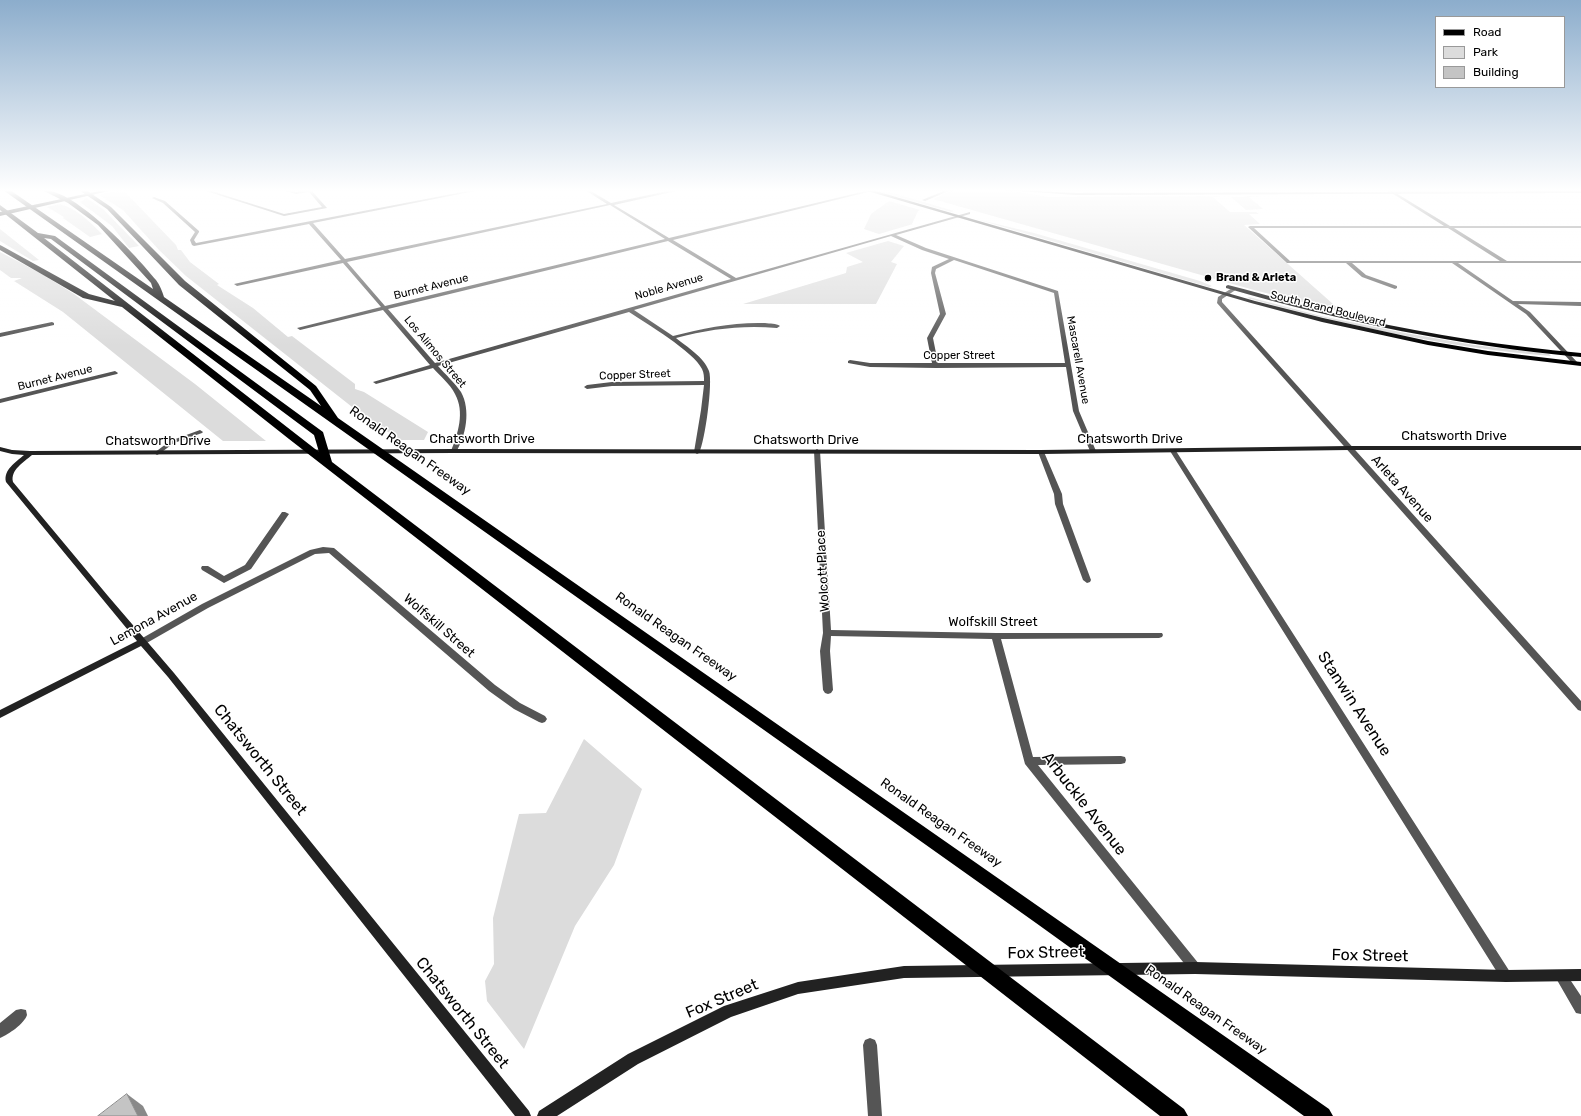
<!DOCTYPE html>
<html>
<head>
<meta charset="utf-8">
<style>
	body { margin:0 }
	#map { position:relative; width:1581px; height:1116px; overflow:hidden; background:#fff; font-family:Rubik,sans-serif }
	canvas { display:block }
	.legend { position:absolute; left:1435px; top:16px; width:130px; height:72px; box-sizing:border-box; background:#fff; border:1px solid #999; margin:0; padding:5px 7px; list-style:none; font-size:12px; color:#000 }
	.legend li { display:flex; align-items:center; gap:8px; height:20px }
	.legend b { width:20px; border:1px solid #999 }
</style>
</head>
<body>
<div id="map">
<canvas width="1581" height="1116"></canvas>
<ul class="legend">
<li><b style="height:5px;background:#000"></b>Road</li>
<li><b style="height:11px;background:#dcdcdc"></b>Park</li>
<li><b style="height:11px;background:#c4c4c4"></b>Building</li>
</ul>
</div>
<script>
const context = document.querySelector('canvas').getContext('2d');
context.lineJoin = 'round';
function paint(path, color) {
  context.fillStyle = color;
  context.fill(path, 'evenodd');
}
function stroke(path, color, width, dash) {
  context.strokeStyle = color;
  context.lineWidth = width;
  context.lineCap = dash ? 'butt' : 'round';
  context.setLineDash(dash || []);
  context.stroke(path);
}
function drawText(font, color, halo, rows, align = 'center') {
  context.font = font + ' Rubik,sans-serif';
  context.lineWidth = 3;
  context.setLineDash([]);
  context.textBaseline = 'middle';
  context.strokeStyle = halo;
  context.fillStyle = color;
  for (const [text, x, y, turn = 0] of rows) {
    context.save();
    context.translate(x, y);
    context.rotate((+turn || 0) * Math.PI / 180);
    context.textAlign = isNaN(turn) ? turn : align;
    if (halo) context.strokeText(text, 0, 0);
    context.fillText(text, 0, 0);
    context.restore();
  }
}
paint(new Path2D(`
	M123,190L176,245L178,250H181L190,262L219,284L217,285L253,308L288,337L292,336L355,384V389L364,392L428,432L424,440H400L361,414L186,276L159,250L123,210L99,195Z
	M873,190H883L954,211L951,212Z
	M954,190H1004L1049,197L1222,196L1213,197L1230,212H1256L1259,214H1249L1260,224L1244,225L1342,312L1254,290L933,199Z
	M1238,196H1263L1249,197L1263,209L1246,210L1231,197H1248Z
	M87,198L104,210L139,246L129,248L112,226L80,202Z
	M889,201L920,210L918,211L912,224H913L879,234L864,229L871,214Z
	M60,204C76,208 90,222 102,234L90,237L63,218L64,217L47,207Z
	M976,219L1034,233L1200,281L1212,286L1209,287Z
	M0,229L39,260L33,261L0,241Z
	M888,241L904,246L891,262L897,264L876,304H743L846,273L847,267L863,262L846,253Z
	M0,252L42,274L74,294L195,384L266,441H223L63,312L14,281L22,278H11L0,270Z
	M1249,297L1321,316L1405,333L1474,345L1549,354L1551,356C1447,348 1347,325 1247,298Z
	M584,739L642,789L614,865L575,926L524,1049L487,1001L485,981L494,964L493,918L519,814L546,813Z`), '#dcdcdc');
paint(new Path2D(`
	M203,190H208L284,214L322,207L309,192L296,194L282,190H288L296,192L311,190L327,208L284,216Z
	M473,190H480L313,223L345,259L607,204L585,190H589L611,203L672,190H678L676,191L614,205L669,238L870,190L872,191L673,240L736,278L970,212V214L896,235L926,248L1058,291L1079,411L1096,451L1093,453L1090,451L1073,411L1066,367L936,368L870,367L848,363V361L850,360L870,363H932L927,338L940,314L931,273L932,267L949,259L922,250L891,236L634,310L673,336C703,328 734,322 765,323C770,324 776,323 780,326L777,328C742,325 710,329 676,338C687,347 704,357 709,371C713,382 705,442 699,453L697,454L694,452L701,410L704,385L612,386L587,389L584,387L587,385L612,382L704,381C704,377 704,373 702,369C694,352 646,323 629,312L438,366C445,374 455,383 461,392C471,410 466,436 456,452H452L451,451C458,434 465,412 455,394C450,384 440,376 433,368L376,384L373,382L430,365L383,310L300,330L297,328L381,307L343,263L237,286L234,284L341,260L309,224L194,246L192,245L190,240L195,232L163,203L152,198L154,197L165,201L199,231V232L194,240L196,243ZM610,205L665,239L385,306L347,262ZM668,241L731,279L435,363L388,309ZM954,260L1054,293L1065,363H938L933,338L946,314L935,273L936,269Z
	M946,190H951L925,201L922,200Z
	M1387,190H1391L1450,226H1581V228H1454L1507,261H1581V263H1458L1513,301L1581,302V306L1518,304L1530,312L1578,363V365H1574L1526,314L1452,263H1352L1366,275L1397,286V288L1395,289L1362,277L1346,263H1287L1248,227L1250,226H1444ZM1254,228H1448L1500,261H1290Z
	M1232,288L1237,289L1222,299V302L1581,701V711L1578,710L1217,303L1218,297Z
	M52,322L54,323V325L0,337V333Z
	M115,371L118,373L117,374L0,403V399Z
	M200,430L203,432L202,433L174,443L159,454L157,455L154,453L170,441Z
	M817,449L820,451L831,630L996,633H1162L1163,635L1162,637L1159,638L1001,639L1033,757L1121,756L1125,757L1126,760L1125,763L1121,764L1038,765L1199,964L1201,968L1199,972L1195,974L1191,972L1025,764L992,639L831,636L830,651L833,690L831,693L828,694L825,693L823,690L820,651L823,633L814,451Z
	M1173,449L1176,451L1510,972L1512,976L1510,980L1506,982L1502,980L1170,451Z
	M1041,450L1044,452L1062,494L1063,504L1091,580L1090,582L1087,583L1083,580L1055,504L1054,494L1038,452Z
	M282,512H285L289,514L251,569L224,583L202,570L201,568L202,566H208L224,576L245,565Z
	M323,547L334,548L495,685L520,703L545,716L547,719L545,722L542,723L539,722L514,709L489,691L329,553L315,554L208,608L145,644H139L138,642L139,640L202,604L310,550Z
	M1561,970L1565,972L1581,996V1014L1576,1013L1557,980L1555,976L1557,972Z
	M21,1009L26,1010L27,1015C24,1024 9,1034 0,1038V1023L16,1010Z
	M870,1038L875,1040L877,1045L882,1116H868L863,1045L865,1040Z`), '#555');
paint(new Path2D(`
	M1017,190L1076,193L1581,191V193L1076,195L1019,191Z
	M1349,446H1581V450H1349L1041,454L454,453L32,455C24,462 10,470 13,482L108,596L174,673L529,1111L531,1116H515L168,677L141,646L0,718V710L137,641L6,482C3,470 16,462 24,455L12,454L0,451V447L12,450L30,451L454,449L1041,450Z
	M1195,962L1506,970L1581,969V981L1506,982L1195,974L904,978L798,994L731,1017L638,1064L557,1116H537L539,1111L628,1054L724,1006L798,982L904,966Z`), '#222');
paint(new Path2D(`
	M104,190H113L0,216V212Z
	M864,190H872L1255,301L1323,318L1428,341L1488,351L1581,362V366L1488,355L1428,345L1322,322L1251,303Z
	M1228,285C1272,296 1315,310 1360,319C1433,335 1506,346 1581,353V357C1460,346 1343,322 1226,288V286Z`), '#000');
paint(new Path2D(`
	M3,190H10L153,289L151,283L98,225L68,203L42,190C73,187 137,256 156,280C160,285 162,291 164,297L321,406L310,390L179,285L107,209L79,190H86L111,207L185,281L316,386L338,418L1329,1109L1333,1116H1304L1036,923Z
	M1570,190L1581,191V193Z
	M0,205L38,233L55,236L323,432L332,462L1184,1109L1188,1116H1160L289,439L122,307L83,298L0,250V245L2,246L89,294L115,301L0,210ZM44,238L51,239L314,435L319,452Z`), '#000');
paint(new Path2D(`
	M127,1094L143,1106L148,1116H138Z`), '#898989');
const building = new Path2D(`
	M127,1094L138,1116H98Z`);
paint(building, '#c4c4c4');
stroke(building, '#898989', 1);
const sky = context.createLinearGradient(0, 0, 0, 346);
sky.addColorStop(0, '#8cadcc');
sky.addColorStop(0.55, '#fff');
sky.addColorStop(1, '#ffffff00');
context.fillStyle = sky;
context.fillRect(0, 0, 1581, 346);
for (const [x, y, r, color] of [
	[1208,278,4,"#000"]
]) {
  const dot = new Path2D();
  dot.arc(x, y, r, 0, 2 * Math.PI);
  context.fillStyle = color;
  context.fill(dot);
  stroke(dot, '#fff', 1.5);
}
drawText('bold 11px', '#000', '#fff', [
	["Brand & Arleta",1216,278]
], 'left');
drawText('11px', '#000', '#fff', [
	["Burnet Avenue",431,287,-14],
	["Noble Avenue",669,287,-16],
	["South Brand Boulevard",1328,309,14],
	["Los Alimos Street",435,352,50],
	["Copper Street",959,356],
	["Mascarell Avenue",1078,360,80],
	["Copper Street",635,375,-2],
	["Burnet Avenue",55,378,-14]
]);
drawText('13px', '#000', '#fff', [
	["Chatsworth Drive",1454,436],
	["Chatsworth Drive",482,439],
	["Chatsworth Drive",1130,439],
	["Chatsworth Drive",806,440],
	["Chatsworth Drive",158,441],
	["Ronald Reagan Freeway",410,451,35],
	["Arleta Avenue",1402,489,48],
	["Wolcott Place",823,571,-93],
	["Lemona Avenue",154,619,-29],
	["Wolfskill Street",993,622],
	["Wolfskill Street",439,626,41],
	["Ronald Reagan Freeway",676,637,35],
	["Ronald Reagan Freeway",941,823,35],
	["Ronald Reagan Freeway",1206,1010,35]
]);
drawText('16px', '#000', '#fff', [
	["Stanwin Avenue",1354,704,57],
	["Chatsworth Street",260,760,51],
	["Arbuckle Avenue",1084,804,52],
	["Fox Street",1046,953,-1],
	["Fox Street",1370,956,1],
	["Fox Street",722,999,-23],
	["Chatsworth Street",462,1013,51]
]);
</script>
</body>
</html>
